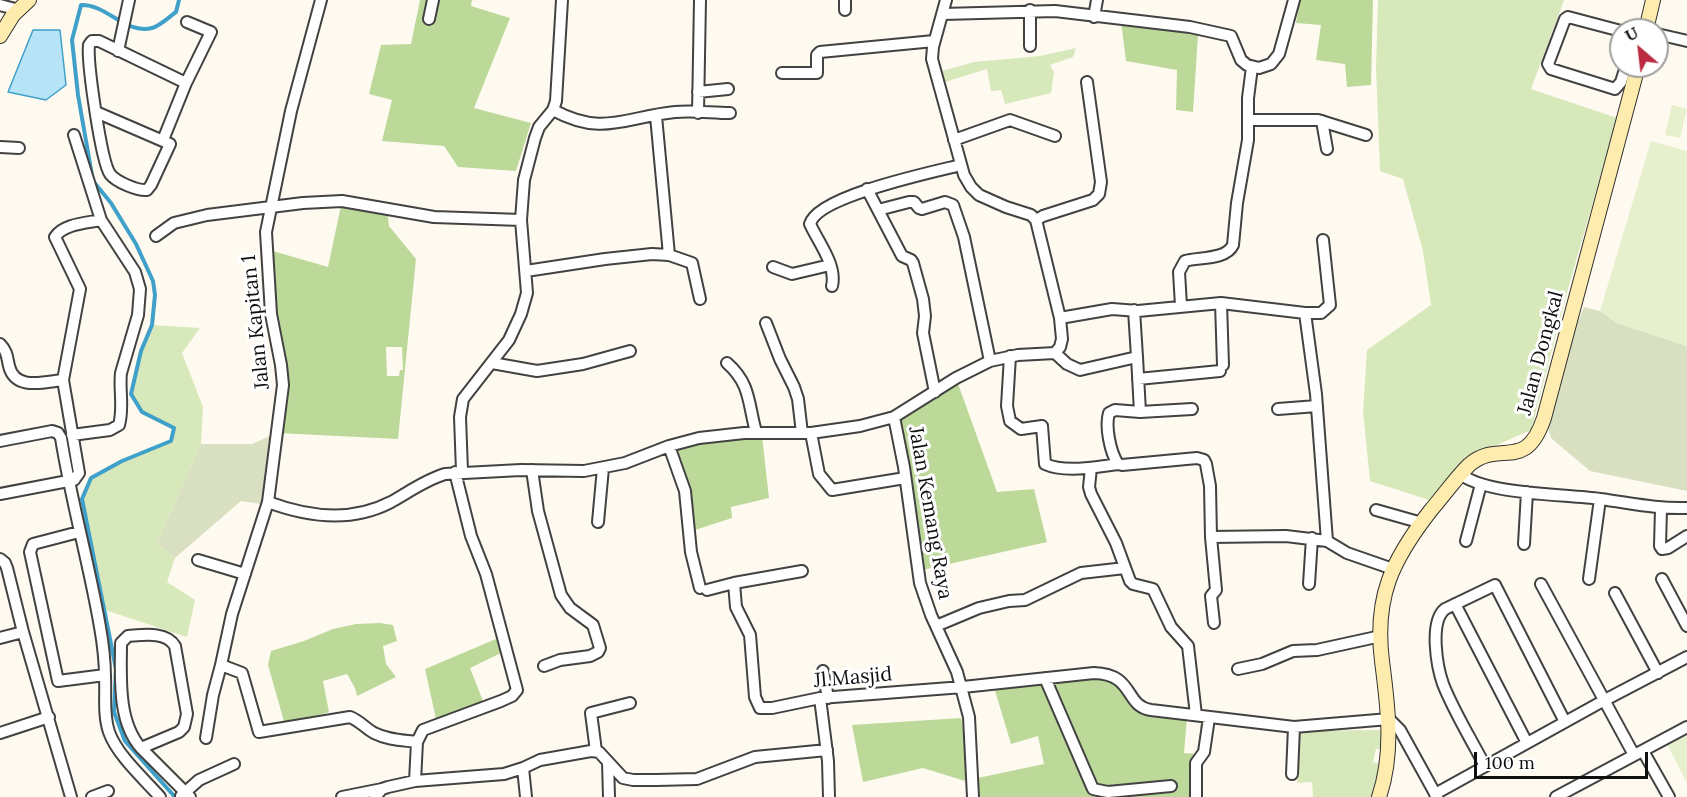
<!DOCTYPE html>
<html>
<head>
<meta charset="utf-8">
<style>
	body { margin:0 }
	#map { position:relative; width:1687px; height:797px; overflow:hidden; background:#fffaf0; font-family:Lora,serif }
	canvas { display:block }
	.north { position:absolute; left:1609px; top:18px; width:60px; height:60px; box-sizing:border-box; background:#fff; border:2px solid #9f9f9f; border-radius:50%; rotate:332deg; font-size:16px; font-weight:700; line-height:24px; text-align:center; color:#0f0f0f }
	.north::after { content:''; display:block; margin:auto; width:21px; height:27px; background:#bb2a3f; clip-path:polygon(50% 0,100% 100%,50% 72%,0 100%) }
	.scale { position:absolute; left:1474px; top:752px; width:174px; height:27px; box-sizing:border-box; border:3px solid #0f0f0f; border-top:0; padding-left:8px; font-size:18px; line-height:21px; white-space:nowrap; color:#0f0f0f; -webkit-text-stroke:4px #fff; paint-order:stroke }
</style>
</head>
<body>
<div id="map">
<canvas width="1687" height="797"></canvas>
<div class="north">U</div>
<div class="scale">100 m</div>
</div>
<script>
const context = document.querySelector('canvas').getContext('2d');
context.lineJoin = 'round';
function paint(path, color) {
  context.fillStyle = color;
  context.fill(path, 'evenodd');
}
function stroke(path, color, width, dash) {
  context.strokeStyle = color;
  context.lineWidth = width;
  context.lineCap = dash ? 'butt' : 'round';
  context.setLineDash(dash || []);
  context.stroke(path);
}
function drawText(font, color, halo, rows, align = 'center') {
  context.font = font + ' Lora,serif';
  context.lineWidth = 6;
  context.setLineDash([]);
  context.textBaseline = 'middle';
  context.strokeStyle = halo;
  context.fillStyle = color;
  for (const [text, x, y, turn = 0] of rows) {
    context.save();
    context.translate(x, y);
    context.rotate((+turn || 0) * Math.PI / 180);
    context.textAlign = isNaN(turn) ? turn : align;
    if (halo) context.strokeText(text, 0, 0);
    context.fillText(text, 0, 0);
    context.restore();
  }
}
paint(new Path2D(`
	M1378,0H1564L1531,89L1617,118L1568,289L1531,430L1469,457L1429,500L1370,481L1363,411L1367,350L1431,305L1423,251L1403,179L1380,171L1376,67Z
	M1076,48L1073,57L1050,65L1054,72L1051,93L1005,104L1001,90L991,91L987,69L945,82L942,71L974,62L1040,56Z
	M152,325L200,328L182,353L203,407L201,444L157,543L175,558L167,582L195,600L187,637L105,610L82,499L91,478L122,461L171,441L174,428L142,412L131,394L141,351Z
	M1385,730V750L1376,749L1373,762L1381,764L1373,797H1313L1312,782L1297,783L1298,731Z`), '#d7e8bb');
paint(new Path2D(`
	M420,0H472L471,6L510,18L474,108L531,123L516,171L458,167L444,146L382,141L392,100L369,94L381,45L411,44Z
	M1300,0H1373L1371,85L1347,87L1345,64L1316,60L1321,25L1296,23Z
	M1121,22L1198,35L1193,112L1176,110L1177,70L1126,61Z
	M342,201L387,209L389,226L416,259L398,439L277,433L281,408L266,249L328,267ZM386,347H402L403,370H400L399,376H387Z
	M956,378L997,492L1034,489L1047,542L918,571L894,417Z
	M762,436L769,498L731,507L732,518L695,530L677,445Z
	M380,623L393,625L397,641L383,646L386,664L396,677L357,696L355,688L347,674L323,681L329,712L285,725L268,665L271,651L304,641L333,629L356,624Z
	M496,639L501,653L470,668L483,701L436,719L425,669Z
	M1110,674L1136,702L1209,718L1196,797H973V779L1044,764L1038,736L1011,744L993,684ZM1187,718L1201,720L1198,754L1184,753Z
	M961,718L965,737V781L923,768L863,782L852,725Z`), '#bcd99a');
paint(new Path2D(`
	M1584,307L1600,311L1617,323L1687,346V491L1590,471L1551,438L1547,423L1575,329Z
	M277,433L267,505L241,501L175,558L157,543L201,444H252Z`), '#d9e0c2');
paint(new Path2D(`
	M1672,105L1687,109L1680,138L1665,135Z
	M1651,141L1687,151V346L1617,323L1600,311Z
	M1687,731V783L1666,742Z`), '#e7f0cc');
const water = new Path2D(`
	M33,30H60L66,85L46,100L8,92Z`);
paint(water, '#b6e3f5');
stroke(water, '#3fa0ca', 1.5);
stroke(new Path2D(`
	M175,797L125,741L114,712L116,669L82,499L91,478L122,461L171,441L174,428L142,412L131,394L141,351L152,325L155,295L153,281L136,244L111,203L93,181L78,95L72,40L81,5C107,4 125,35 152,28C160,26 169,17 176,12L179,0`), '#3fa0ca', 4);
const street = new Path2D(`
	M321,0L291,111L266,232L271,314L281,365L283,385L268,502L232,614L221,665L242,673L259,732L350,717C360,721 365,728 374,733C388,740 402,740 417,742
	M845,0V10
	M946,0L933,47L932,59L964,175L971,187L979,195L1006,207L1031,215L1036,220L1060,318L1062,339L1060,347L1055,353
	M0,5L19,10
	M1030,10V46
	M943,14L1055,11L1190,27L1231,36L1241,60L1247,65L1259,68L1271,64L1279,54L1294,0
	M1094,17L1097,0
	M429,19L433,0
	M1621,31L1568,17L1565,19L1548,64L1551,69L1615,89L1621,82L1626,66
	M1657,34L1687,41
	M118,51L129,0
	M782,73H817V55L820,52L934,41
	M698,92L728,89
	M553,110C603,137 625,117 675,112C693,110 712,113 730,113
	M96,112L170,144L151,185L147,190C138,191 116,182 110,174C101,161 87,62 89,45L92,41H99L186,83L211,32L187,22
	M698,113L700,0
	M656,116L669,255
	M1248,120H1318L1366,135
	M1322,121L1327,149
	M163,140L186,83
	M954,140L1010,120L1055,136
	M0,147L19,148
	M867,189L902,256L911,260L913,263L923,299L925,316L923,333L935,392
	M878,210L909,202H914L919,208L922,209L945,202L953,205L964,237L990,361
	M1036,220L1043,216L1093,200L1099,194L1101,182L1087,82
	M156,236L174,223L207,215L303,203L342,201L434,217L521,220
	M773,267L792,274L830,265
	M526,271L605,259L652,254L669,255L692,263L700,299
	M832,286C837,265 818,242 810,224C817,196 933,172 961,165
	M1221,303L1223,365
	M1181,306L1179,272L1185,261C1199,257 1226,260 1233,245L1237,203L1248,140V98L1252,67
	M1305,313H1321L1330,305L1323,240
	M1060,318L1112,309L1138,311L1221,303L1305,313L1316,394L1327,541L1347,553L1393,569
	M766,323L780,359L794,387L798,399L802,433
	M0,344C7,351 7,357 9,366C15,391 44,382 63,380
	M1055,353L1067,364L1080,370L1137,357L1134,310
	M1010,356L1007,406L1010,421L1021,429L1042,426L1045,464C1064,473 1098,467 1118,464
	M1137,357L1140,412L1115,410L1109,413C1105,426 1110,452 1118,464L1122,465L1197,458L1204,460L1206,464L1210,486L1211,537L1216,590L1211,596L1214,623
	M492,363L537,371L583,364L630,351
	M727,363C751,384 748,404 756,432
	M1138,379L1220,371
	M1278,409L1317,406
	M1140,412L1192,409
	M894,417L904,467L920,583L931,615L957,672L969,717L973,797
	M811,433L819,474L832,490L905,478
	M72,435L110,430L119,425C124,408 119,390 121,373L138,315L140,289L135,272L101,220
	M0,441L52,431L58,433L61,438C71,501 89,563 100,627C103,644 105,660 105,677C106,695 103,715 109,732C117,755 144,779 160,797
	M669,446L685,491L691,552L700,588
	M1091,468L1089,487L1091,494L1116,543L1130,581L1133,584L1153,589L1171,627L1188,646L1196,715
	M532,470L538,511L561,595L570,608L593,625L600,648L598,652L590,656L560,660L544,666
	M462,471L460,417L463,399L509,340L521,314L527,293L521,220L524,180L535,138L539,127L553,110L556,101L562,0
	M1460,474C1488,495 1564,494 1600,499C1631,503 1656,509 1687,508
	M0,494L68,481L74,480L79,473L63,380L80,289L55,237C63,224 86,223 101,220L74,135
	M268,502C308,517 351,523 391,502C409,492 425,480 445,474L521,470L584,471L625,463L669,446L699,438L744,433H811L860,426L894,417L956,378L990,361L1018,355L1055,353
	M1661,509L1660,546L1662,549L1668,548L1687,536
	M1376,510L1422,523
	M598,522L603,468
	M79,532L33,544L30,552L58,681L105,675
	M1211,537L1286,536L1327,541
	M1466,541L1481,484
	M1524,544L1527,492
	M0,559L5,563L7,568L23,632L71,797
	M198,560L245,574
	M1589,579L1600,499
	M1662,579L1687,626
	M734,583L736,607L750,635L755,697L760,708H772L820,698L963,687L1094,673C1135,674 1124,706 1151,710L1294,727L1389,719L1400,730L1437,797
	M1309,584L1312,538
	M1541,584L1634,755
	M707,590L734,583L802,571
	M1615,593L1658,673
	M1455,604L1527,743
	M936,626L979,608L1009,601L1025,600L1081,573L1125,568
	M0,638L23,632
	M1238,669L1262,664L1293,651L1317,650L1381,636
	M823,671L828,698
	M1045,678L1093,789L1108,792L1171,786
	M820,698L828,761L829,797
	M0,733L49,717
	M206,738L213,695L221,665
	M141,748L179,732L184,727L187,714L175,646C166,631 143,635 128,636L121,643C121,676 117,721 141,748L190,797
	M596,751L591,713L630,703
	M1643,751L1669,797
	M608,762L609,797
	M1485,766C1471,739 1454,712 1443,684C1437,667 1429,622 1445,609L1495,585L1565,722
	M523,768L526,797
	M1292,774L1294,727
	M415,781L417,742L423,730L501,701L512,696L517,690L486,574L471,536L455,472
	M1435,794L1603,701L1687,657
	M181,796L199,780L234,764
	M92,797L108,791
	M342,797L382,789
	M375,797L382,789L388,787L415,781L504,774L523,768L540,760L591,751L599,752L623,778L633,780H656L697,779L755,757L827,750
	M1196,797V763L1204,752L1209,718
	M1556,797L1687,727`);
const secondary = new Path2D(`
	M1646,30L1653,0
	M0,36L13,15L29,0
	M1379,797C1394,753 1388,707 1382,661C1374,597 1392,560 1431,510C1444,495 1455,479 1469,465C1501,438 1525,474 1544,418L1638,66`);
stroke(street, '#424242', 14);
stroke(secondary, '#313131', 16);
stroke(street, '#fff', 10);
stroke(secondary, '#fdecad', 14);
drawText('20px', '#0f0f0f', '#fff', [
	["Jalan Kapitan 1",256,322,-96],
	["Jalan Dongkal",1541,353,-75],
	["Jalan Kemang Raya",930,513,80],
	["Jl.Masjid",853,678,-5]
]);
</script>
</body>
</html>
